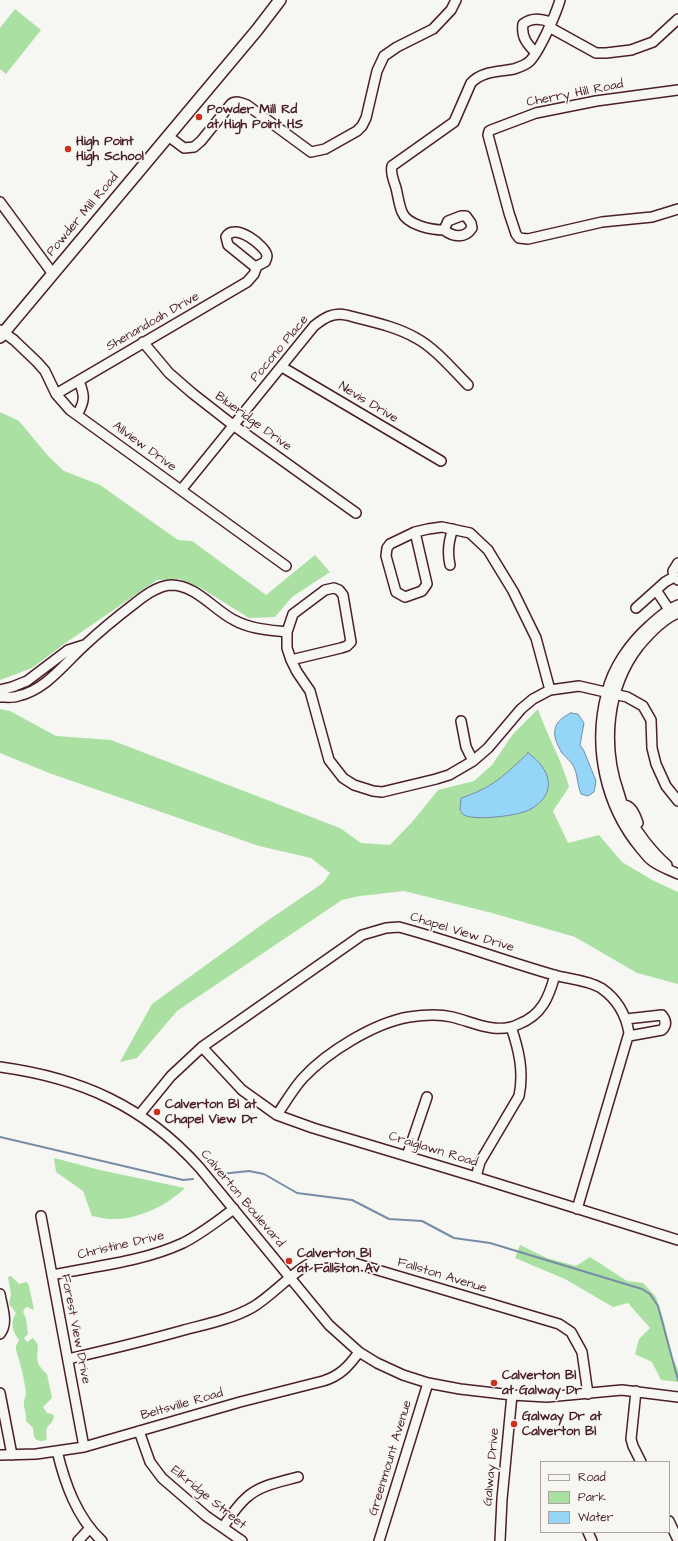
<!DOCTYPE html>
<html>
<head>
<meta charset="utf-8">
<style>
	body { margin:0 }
	#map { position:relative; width:678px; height:1541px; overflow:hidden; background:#f6f6f2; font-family:"Architects Daughter",sans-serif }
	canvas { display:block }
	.legend { position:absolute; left:540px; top:1461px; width:130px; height:72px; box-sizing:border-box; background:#f6f6f2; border:1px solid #b1a0a2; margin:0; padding:5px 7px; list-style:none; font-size:12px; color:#4a1f2b }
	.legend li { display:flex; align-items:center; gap:8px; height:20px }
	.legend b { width:20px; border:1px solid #b1a0a2 }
</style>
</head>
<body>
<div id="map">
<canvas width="678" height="1541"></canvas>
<ul class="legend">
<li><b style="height:5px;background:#f6f6f2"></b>Road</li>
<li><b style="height:11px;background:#abe0a3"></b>Park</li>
<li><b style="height:11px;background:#95d5f7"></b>Water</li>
</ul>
</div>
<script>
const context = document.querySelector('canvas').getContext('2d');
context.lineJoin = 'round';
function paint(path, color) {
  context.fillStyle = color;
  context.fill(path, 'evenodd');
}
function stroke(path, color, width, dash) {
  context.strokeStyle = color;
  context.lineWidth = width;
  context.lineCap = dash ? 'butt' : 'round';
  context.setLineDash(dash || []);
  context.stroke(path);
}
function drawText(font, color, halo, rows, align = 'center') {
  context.font = font + ' "Architects Daughter",sans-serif';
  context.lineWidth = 3.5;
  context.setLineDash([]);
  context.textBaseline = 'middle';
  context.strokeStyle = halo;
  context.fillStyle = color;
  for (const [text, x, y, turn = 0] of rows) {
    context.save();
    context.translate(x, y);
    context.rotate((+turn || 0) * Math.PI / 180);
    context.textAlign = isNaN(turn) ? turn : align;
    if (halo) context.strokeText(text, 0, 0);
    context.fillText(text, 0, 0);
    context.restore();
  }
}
paint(new Path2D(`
	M15,9L41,30L6,74L0,69V28Z
	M0,412L19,421L49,457L64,471L100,485L178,540L192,541L266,595L315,555L330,572L292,597L275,617L249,618L201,588L180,579L157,580L64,644L32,668L0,680Z
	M0,709L10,711L56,736L111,740L340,828L361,843L390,845L413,821L438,790L474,781L492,765L513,734L538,709C547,736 562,760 569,787L553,811L568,843L599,835L622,862L654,881L678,892V984L637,973L575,937L492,913L404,891L360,896L342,900L177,1011L137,1058L120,1062L152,1004L267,921L323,883L330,873L311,858L259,846L49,773L0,753Z
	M54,1158L100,1170L185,1188C166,1206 138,1220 111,1219C105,1219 99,1217 92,1216L83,1191L56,1172Z
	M520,1245L547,1258L576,1266L590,1257L627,1281L643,1283L656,1297L664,1322L672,1356L678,1370V1382L661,1380L652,1362L635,1354L639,1339L650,1328L628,1303L613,1307L565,1279L515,1258Z
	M11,1276L19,1284L27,1282L29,1286L34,1310L27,1307L25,1308L23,1312L26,1318L28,1334L24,1338L27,1342L33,1338L38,1345C37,1360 35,1363 47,1374L52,1398L43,1407L47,1413L52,1414L54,1416C52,1428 44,1422 47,1439L43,1441C33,1441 34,1436 33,1428L26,1421C27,1414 23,1407 24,1402C24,1399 26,1396 26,1393C24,1378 21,1365 16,1350V1346L19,1340C12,1331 10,1322 16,1313L9,1304L11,1294L8,1277Z`), '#abe0a3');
const water = new Path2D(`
	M571,713L578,714L584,723L580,745L584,751L596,781L594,792L588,796L581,794C577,785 578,775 574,767C571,761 566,758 562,753C551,735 551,722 571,713Z
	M528,753C551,769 558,793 531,809C520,816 474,821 464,815C462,814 461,812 460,810L461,798C492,788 505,775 528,753Z`);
paint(water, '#95d5f7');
stroke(water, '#778ca5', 1);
stroke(new Path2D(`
	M0,1137L183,1180L193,1179
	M221,1174L249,1171L264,1174L297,1193L352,1200L389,1219L422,1221L454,1238L490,1243L642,1289L650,1294L658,1306L678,1380`), '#778ca5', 2);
const minor = new Path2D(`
	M549,27L596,53H606L631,50L653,42L678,19
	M536,53C527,44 521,37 523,24C532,17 541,19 551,22
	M678,90L596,101L536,113L491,130L489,131L488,135L509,213L516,234L519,238L528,239L602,222L652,217L678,209
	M168,136L184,148L194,147L201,141L231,104C236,100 242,103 247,105L311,152L325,149L357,131L362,126L366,118L377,71L384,56L397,47L433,29L451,10L456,0
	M0,202L53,274
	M461,216H466L471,223L472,228C465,239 453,237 444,230L448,221Z
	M444,230C431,230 407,225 402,212C399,205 398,196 396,188C394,181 390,173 392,166L454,122L471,83C482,71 498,72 514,69C520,67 526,65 530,61C540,50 556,14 560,0
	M0,330L14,340L37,362L45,371L56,394L70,410L286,566
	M143,342L169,373L192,393L233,425L356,513
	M282,367L441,461
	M56,394L247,282L254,274L257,266L265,262C266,260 267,258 267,256C267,247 234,221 226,237L228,245L254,266H257
	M77,415C85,401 85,396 79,381
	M181,490L314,326C324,318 333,312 346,315C369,321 395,326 416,338C435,348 453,370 468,385
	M415,532L427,584L422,591L405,597L396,592L386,556L387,548L390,544L415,532L428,529L442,527L470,533L488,550L513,591L536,638L550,690
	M678,563L673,571L674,577L678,580
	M450,565C447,552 448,542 453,529
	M656,590L672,614
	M678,605C666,610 658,618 649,626C630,643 613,667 607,692C592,746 605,806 641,849C644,852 647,857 651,860C658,866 670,870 678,874
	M636,608L665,582L674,577
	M291,660L341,648L347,646L351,642L343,595L339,590L334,588L325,590L293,614L287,632V648L291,660L297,672L310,691L329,760L343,778L354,785L373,791L382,792L436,779L449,775L473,761L488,748L521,709L533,699L550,690L579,686L627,697L643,706L651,720L652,748L656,764L666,786L678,801
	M0,690L12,687L27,681L68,650L84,645
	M0,697C6,697 13,698 18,696C46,690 65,663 85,645C100,631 117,617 134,604C144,596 157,586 171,585C196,585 214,610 234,620C250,629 269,630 287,632
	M461,721L466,747L473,761
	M619,807C630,801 635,814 638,823
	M667,865C652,852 636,831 626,813C623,807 621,800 619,793C602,745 607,687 639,646C649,634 663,619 678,613
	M626,1019L662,1015C666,1020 667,1025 662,1030L629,1036
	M202,1047L242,1090L277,1115L313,1128L476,1177L678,1240
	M0,1067C81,1078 144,1106 199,1167L329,1325L359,1352L377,1363L403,1375L428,1383L460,1389L512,1395L547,1397L622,1390L678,1397
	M140,1114L171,1076L202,1047L362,935L386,928L399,927C451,941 502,960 554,975C568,979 588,980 601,988C617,999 626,1015 629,1033L577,1209
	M277,1115C285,1103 293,1089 303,1078C327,1052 374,1023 409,1017C423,1015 439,1014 452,1017C465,1020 478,1026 493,1028C502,1029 511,1028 519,1024C542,1015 549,997 555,975
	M407,1156L427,1097
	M476,1177L480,1162L519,1096C524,1072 519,1050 511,1027
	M41,1216L84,1447
	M52,1275C95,1266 142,1262 183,1243C201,1234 217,1221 234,1209
	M0,1294C2,1307 9,1323 0,1334
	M68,1359C107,1350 145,1341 184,1330C207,1324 232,1319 253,1307C275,1294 300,1263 323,1258C330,1257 337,1258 344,1260L559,1324L571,1332L582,1352L588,1394
	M636,1391L631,1439L633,1446L641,1462
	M0,1393L12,1455
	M139,1431L150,1462L162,1478L206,1516L242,1541
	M57,1451C65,1484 77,1518 102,1541
	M0,1455L36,1454L84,1447L240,1402L323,1381C340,1376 349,1366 359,1352
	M669,1521L678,1540
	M223,1527C230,1517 237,1506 246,1498C260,1485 280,1482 298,1477
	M588,1532L592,1541
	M78,1541L89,1529
	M379,1541L428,1383
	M500,1541L502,1499L512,1395`);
const major = new Path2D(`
	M0,337L257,30L280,0`);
stroke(minor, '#4a1f2b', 12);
stroke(major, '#4a1f2b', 14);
stroke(minor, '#f6f6f2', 9);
stroke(major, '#f6f6f2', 11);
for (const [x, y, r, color] of [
	[199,117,4,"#c8321e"],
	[68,149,4,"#c8321e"],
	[157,1112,4,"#c8321e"],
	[289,1261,4,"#c8321e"],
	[494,1383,4,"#c8321e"],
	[514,1424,4,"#c8321e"]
]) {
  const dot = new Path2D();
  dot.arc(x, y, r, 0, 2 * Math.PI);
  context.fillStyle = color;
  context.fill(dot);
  stroke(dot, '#f6f6f2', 1.5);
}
drawText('13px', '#4a1f2b', '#f6f6f2', [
	["Cherry Hill Road",575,94,-11],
	["Powder Mill Road",83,215,-50],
	["Shenandoah Drive",153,322,-30],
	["Pocono Place",280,349,-50],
	["Nevis Drive",368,403,31],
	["Blueridge Drive",253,422,36],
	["Allview Drive",144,447,36],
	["Chapel View Drive",462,933,17],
	["Craiglawn Road",433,1150,17],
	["Calverton Boulevard",242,1199,50],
	["Christine Drive",121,1246,-13],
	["Fallston Avenue",442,1276,17],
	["Forest View Drive",75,1329,79],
	["Beltsville Road",182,1405,-16],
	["Greenmount Avenue",391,1458,-73],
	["Galway Drive",492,1467,-85],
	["Elkridge Street",208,1498,39]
]);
drawText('bold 13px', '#4a1f2b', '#f6f6f2', [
	["Powder Mill Rd",207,110],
	["at High Point HS",207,125],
	["High Point",76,142],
	["High School",76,157],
	["Calverton Bl at",165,1105],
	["Chapel View Dr",165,1120],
	["Calverton Bl",297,1254],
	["at Fallston Av",297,1269],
	["Calverton Bl",502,1376],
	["at Galway Dr",502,1391],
	["Galway Dr at",522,1417],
	["Calverton Bl",522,1432]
], 'left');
</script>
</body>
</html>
